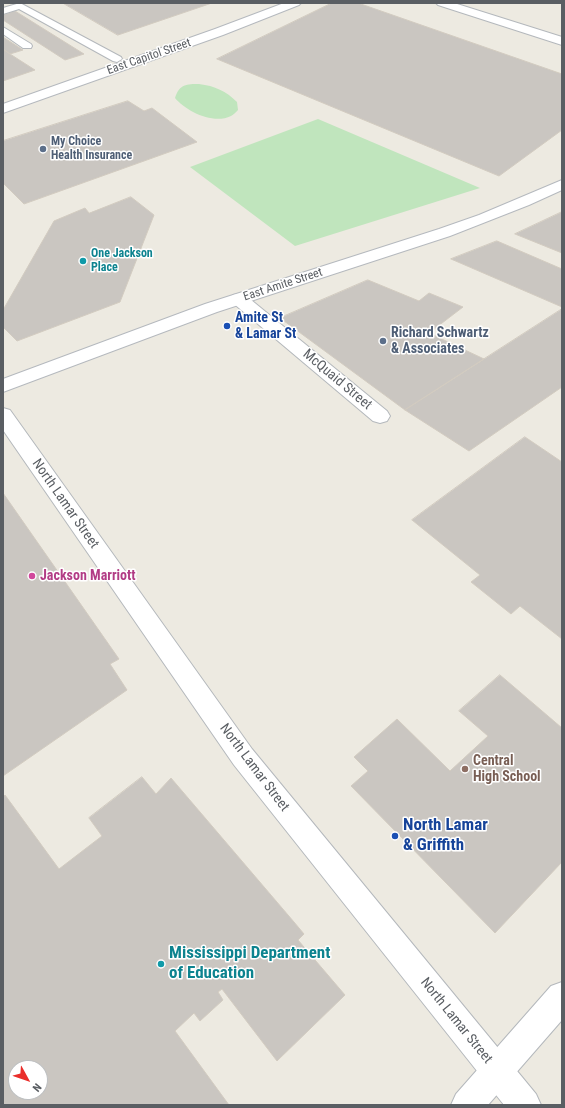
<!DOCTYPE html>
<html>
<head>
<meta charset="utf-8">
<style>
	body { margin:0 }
	#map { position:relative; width:565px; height:1108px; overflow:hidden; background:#edeae1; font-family:"Roboto Condensed",sans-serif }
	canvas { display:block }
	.frame { position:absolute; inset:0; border:4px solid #5a5e63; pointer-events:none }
	.north { position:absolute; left:8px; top:1060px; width:40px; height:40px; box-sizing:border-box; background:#fff; border:1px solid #bdbfc1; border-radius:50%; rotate:130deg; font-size:11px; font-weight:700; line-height:16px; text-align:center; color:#5a5e63 }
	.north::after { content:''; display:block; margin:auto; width:14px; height:18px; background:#ea2e2b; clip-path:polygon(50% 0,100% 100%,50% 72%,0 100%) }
</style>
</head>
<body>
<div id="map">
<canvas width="565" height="1108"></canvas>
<div class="frame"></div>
<div class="north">N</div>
</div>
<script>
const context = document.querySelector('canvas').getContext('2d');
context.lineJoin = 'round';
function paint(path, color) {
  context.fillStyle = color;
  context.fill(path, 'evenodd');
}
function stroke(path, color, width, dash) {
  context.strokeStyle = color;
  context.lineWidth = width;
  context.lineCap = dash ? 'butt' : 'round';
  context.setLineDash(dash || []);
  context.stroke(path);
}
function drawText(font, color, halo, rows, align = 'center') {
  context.font = font + ' "Roboto Condensed",sans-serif';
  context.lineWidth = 3;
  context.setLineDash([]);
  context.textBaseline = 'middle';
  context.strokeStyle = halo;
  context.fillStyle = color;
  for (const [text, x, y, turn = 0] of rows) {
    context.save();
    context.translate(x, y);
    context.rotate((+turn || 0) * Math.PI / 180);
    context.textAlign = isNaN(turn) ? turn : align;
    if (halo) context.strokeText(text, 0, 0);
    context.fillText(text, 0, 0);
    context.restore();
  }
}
paint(new Path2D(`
	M199,84C215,86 226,91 237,102L238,110C236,112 233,115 231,116C213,125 186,111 175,98C179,84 187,84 199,84Z
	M318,119L480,188L295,246L190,167Z`), '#c0e5bd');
const building = new Path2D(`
	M63,3H212L118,35Z
	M332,3H358L562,74V130L499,176L217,59Z
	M15,11L84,54L65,60L3,20V15Z
	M3,37L23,50L10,54L3,49Z
	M3,49L10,54L35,70L3,81Z
	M128,101L144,111L152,108L197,142L24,204L3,183V141Z
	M131,197L154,215L120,302L17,341L3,327V310L54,221L85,208L89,213Z
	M562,212V253L515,234Z
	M497,241L562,269V307L451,259Z
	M368,280L419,301L429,293L463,307L429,333L484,359L405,410L280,318Z
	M562,309V387L469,451L405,410Z
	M525,437L562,462V639L520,606L511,614L471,582L480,575L412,520Z
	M3,493L119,659L110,664L127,690L3,776Z
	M500,675L562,728V862L495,933L351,786L368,771L354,757L397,719L450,771L488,736L459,711Z
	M142,777L156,794L171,778L294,922L304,934L298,940L345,995L277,1061L222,989L218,992L223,1000L200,1021L194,1013L175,1031L229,1105H3V797L5,795L59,869L102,836L89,818ZM16,1068H40V1092H16Z`);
paint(building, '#cac6c1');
stroke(building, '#d2cbc0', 1);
const service = new Path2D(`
	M20,3L121,57L122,59L117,62L113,61L19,9L3,14V8Z
	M3,27L31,44L32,46L31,48H23L3,34Z`);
const minor = new Path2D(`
	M436,3H454L562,37V45L438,5Z
	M239,294L245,295L387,411L390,416L387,421L380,423L373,421L233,303L230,299L233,295Z
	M562,982V1020L488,1105H451L456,1094L551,986Z`);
const tertiary = new Path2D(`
	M3,408L10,410L252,749L536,1094L541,1105H504L234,765L3,430Z`);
const secondary = new Path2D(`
	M284,3H301L299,5L223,35L3,113V104L215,29Z
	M562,180V190L529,205L450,236L217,312L3,392V379L205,304L439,229L479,215Z`);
stroke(service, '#b4b8bc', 2);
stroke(minor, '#b4b8bc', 2);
stroke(tertiary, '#b4b8bc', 2);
stroke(secondary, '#b5b9be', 2);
paint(service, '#fff');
paint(minor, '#fff');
paint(tertiary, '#fff');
paint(secondary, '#fff');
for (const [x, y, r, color] of [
	[43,149,4,"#5c6f8a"],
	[83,261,4,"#0f9aa8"],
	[227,326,4,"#1a4fb4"],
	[383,341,4,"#5c6f8a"],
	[32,576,4,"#d1479c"],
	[465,769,4,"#8d6e63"],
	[395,836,4,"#1a4fb4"],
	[161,964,4,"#0f9aa8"]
]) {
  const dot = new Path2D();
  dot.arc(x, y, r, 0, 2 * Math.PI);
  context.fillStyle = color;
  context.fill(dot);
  stroke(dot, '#fff', 1.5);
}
drawText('12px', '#5a5e63', '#fff', [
	["East Capitol Street",149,57,-19],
	["East Amite Street",283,285,-18]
]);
drawText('bold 12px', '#4e5e75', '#fff', [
	["My Choice",51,142],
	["Health Insurance",51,156]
], 'left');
drawText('bold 12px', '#0d838f', '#fff', [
	["One Jackson",91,254],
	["Place",91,268]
], 'left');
drawText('bold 14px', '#164399', '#fff', [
	["Amite St",235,318],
	["& Lamar St",235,334]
], 'left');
drawText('bold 14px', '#4e5e75', '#fff', [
	["Richard Schwartz",391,333],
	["& Associates",391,349]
], 'left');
drawText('14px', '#5a5e63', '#fff', [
	["McQuaid Street",337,380,40],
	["North Lamar Street",65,504,55],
	["North Lamar Street",254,768,53],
	["North Lamar Street",456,1021,51]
]);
drawText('bold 14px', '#b23c85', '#fff', [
	["Jackson Marriott",40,576]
], 'left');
drawText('bold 14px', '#785e54', '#fff', [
	["Central",473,761],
	["High School",473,777]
], 'left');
drawText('bold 17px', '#164399', '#fff', [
	["North Lamar",403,826],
	["& Griffith",403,846]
], 'left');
drawText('bold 17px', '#0d838f', '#fff', [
	["Mississippi Department",169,954],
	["of Education",169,974]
], 'left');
</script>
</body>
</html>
